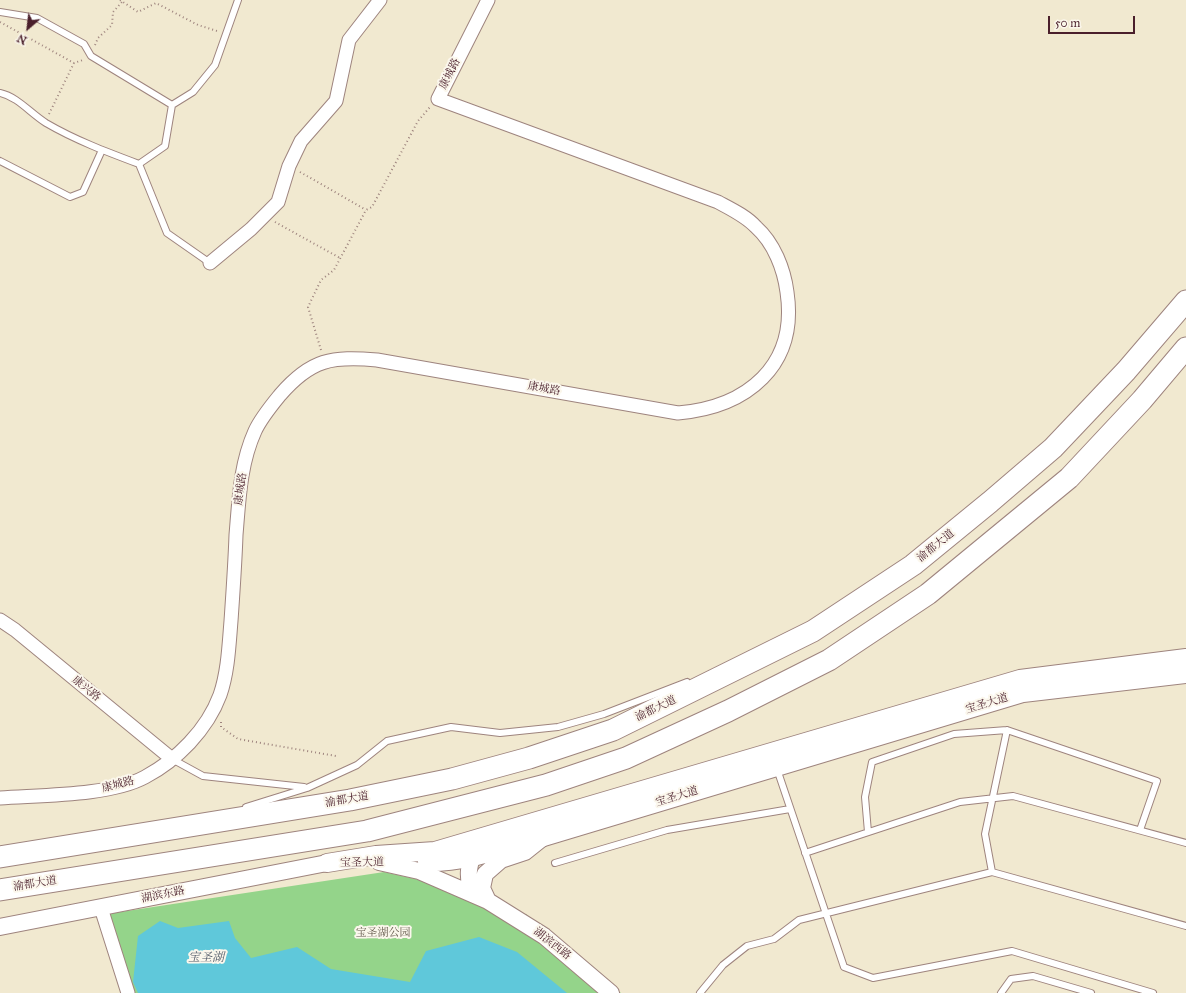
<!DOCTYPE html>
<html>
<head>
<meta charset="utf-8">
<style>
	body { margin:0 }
	#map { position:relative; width:1186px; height:993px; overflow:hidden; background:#f1e9d0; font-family:"IM FELL Great Primer",serif }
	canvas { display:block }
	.north { position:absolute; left:8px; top:8px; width:40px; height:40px; -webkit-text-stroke:3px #fbf7ec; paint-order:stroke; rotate:208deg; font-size:11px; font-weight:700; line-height:16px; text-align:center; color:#4a1f2b }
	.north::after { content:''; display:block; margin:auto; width:14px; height:18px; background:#4a1f2b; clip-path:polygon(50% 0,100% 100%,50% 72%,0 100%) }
	.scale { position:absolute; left:1048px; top:16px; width:87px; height:18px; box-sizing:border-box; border:2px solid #4a1f2b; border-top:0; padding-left:5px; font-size:12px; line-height:14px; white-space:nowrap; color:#4a1f2b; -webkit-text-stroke:3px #fbf7ec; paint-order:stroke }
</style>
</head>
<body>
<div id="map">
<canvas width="1186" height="993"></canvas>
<div class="north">N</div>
<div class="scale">50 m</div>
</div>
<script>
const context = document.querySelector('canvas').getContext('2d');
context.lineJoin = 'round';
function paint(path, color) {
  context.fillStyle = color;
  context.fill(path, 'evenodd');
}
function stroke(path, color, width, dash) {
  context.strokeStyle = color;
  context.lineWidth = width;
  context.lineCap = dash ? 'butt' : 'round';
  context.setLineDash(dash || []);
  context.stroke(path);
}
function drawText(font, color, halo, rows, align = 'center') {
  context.font = font + ' "IM FELL Great Primer","Noto Serif SC",serif';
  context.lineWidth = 4;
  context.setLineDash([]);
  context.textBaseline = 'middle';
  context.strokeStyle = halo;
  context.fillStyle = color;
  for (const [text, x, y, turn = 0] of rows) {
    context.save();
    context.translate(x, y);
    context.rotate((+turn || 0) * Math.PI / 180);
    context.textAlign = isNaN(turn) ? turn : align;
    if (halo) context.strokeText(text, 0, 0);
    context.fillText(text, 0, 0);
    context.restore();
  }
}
paint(new Path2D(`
	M384,872L429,882L517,922L526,914L621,993H133L107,914Z`), '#94d48a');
paint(new Path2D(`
	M160,921L178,928L229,921L235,938L251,958L297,947L331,969L410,982L426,951L479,937L517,952L567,993H138L133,982L138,936Z`), '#5fc8da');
const service = new Path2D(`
	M0,12L37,18L84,44L91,56L172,105L165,146L139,164
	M0,93C18,97 30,113 46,123C75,140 107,152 139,164L167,233L210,263
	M172,105L193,92L215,65L238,0
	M0,161L70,197L83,192L102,150
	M172,759L203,776L304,787
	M777,769L844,967L873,978L1012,951L1153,993
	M246,807L307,788L357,765L387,741L451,727L500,733L558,727L604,714L687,682
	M868,832L865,797L872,762L954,734L1007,730L1157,781L1140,830
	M805,853L960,802L1013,796L1186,843
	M555,863L667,830L790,809
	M992,872L985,834L1007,730
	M700,993L723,965L747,946L774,939L799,920L992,872L1186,926
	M1001,993L1011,979L1033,976L1091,993`);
const minor = new Path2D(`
	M210,263L251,229L278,202L289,166L301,141L336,101L349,40L380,0
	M0,620L15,630L172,759
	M0,798C40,795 110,796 145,777C177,760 207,730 220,695C228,672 229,645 231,621C233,592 235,564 236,535C239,500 240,464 255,431C261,418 271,406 280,395C311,359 332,356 377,360L678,413C747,407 798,366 787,292C784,269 774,243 756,227C746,216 731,209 718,202L438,99L488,0
	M101,908L128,993`);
const tertiary = new Path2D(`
	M379,862L419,871L488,901L544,936L611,993
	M474,894C466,879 467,861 479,848
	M488,901L482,888L485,874L501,860L525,852L540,840
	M0,927L327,863`);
const secondary = new Path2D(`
	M427,862C466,863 507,847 544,837L1023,693L1186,674
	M327,863L376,855L435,851L1020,679L1186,658`);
const trunk = new Path2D(`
	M0,857L350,800L452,779L529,758L613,730L813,631L913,565L990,502L1053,448L1126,371L1186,301
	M0,890L367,831L546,785L626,758L728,711L829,660L928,594L1069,478L1142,400L1186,348`);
stroke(service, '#9e847e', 8);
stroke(minor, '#9e847e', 15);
stroke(tertiary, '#9e847e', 18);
stroke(secondary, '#9e847e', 20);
stroke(trunk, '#9e847e', 23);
stroke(new Path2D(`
	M120,0L138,12L156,3L198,25L217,31
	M0,22L74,63L83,60
	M95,45L98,38L112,25L113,12L122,2
	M49,114L74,63
	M300,172L366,210
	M275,222L340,258
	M321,350L308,307L321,280L334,270L366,210L372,207L418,121L430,107
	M221,722V727L238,739L336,756`), '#9e847e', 2, [1, 3]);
stroke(service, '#fff', 6);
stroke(minor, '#fff', 13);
stroke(tertiary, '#fff', 16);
stroke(secondary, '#fff', 18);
stroke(trunk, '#fff', 21);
drawText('11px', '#4a1f2b', '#fbf7ec', [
	["康城路",450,74,-63],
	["康城路",544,389,10],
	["康城路",241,489,-82],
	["渝都大道",936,546,-39],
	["康兴路",86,689,39],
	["宝圣大道",987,704,-17],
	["渝都大道",656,709,-26],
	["康城路",118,785,-14],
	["宝圣大道",677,797,-17],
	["渝都大道",347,800,-10],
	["宝圣大道",362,863,-1],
	["渝都大道",35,884,-9],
	["湖滨东路",163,895,-11],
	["湖滨西路",552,944,38]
]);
drawText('11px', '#605548', '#fbf7ec', [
	["宝圣湖公园",383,933]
]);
drawText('italic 12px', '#515a68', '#fbf7ec', [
	["宝圣湖",206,958]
]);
</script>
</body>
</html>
